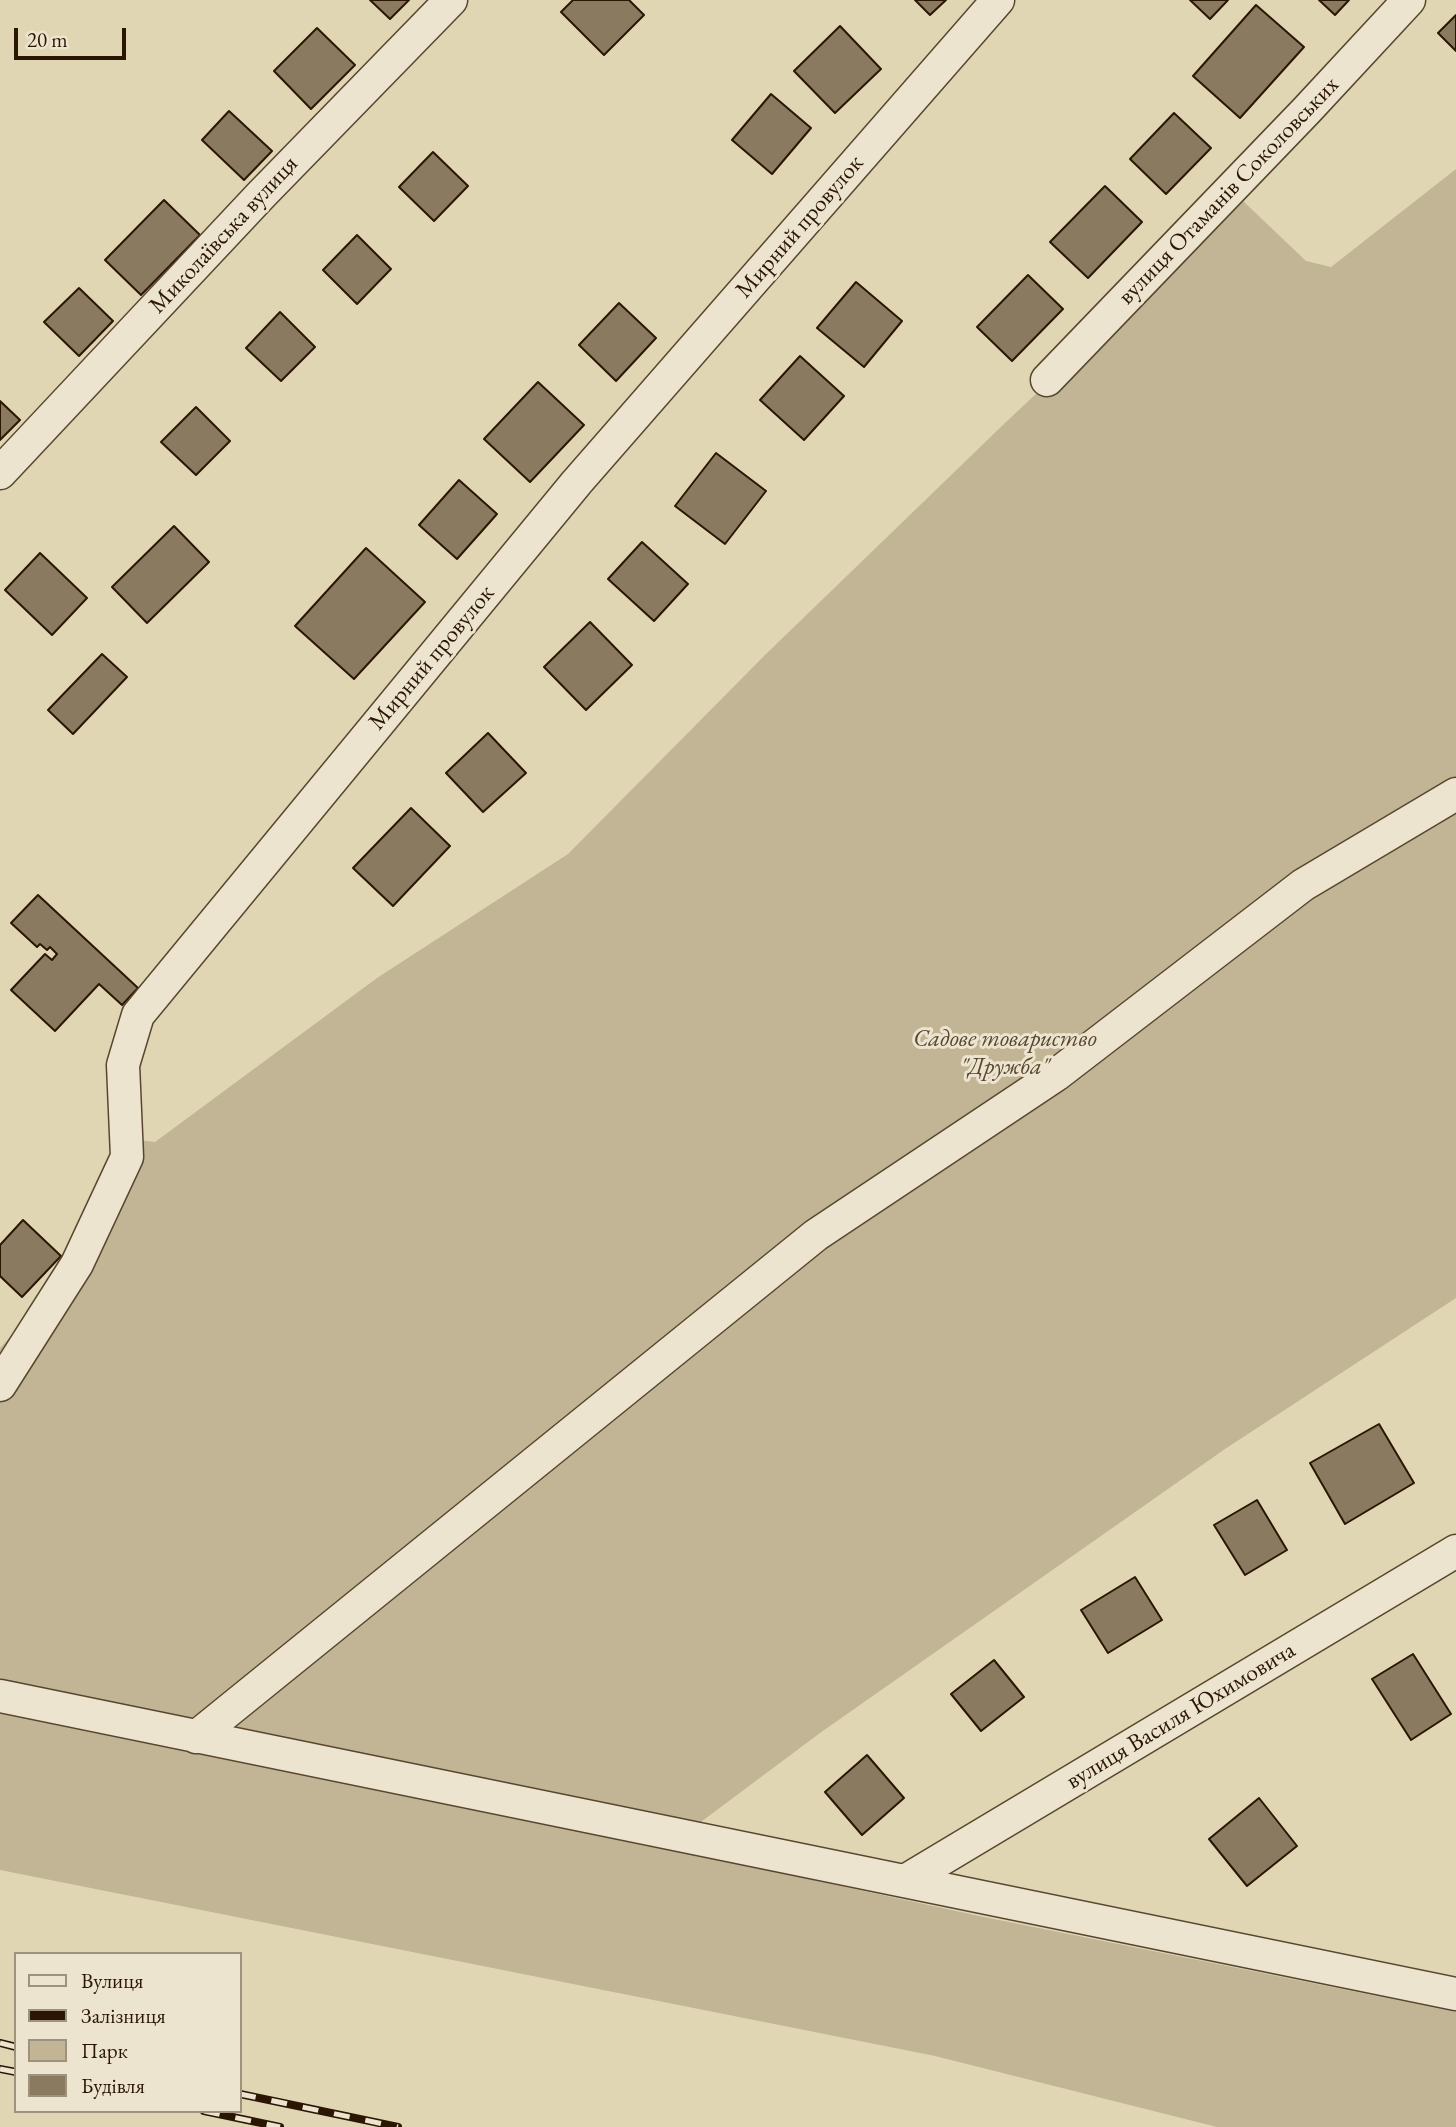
<!DOCTYPE html>
<html>
<head>
<meta charset="utf-8">
<style>
	body { margin:0 }
	#map { position:relative; width:1456px; height:2127px; overflow:hidden; background:#e1d6b4; font-family:"EB Garamond",serif }
	canvas { display:block }
	.legend { position:absolute; left:14px; top:1952px; width:228px; height:161px; box-sizing:border-box; background:#ece4ce; border:2px solid #9f927d; margin:0; padding:9px 12px; list-style:none; font-size:21px; color:#2b1603 }
	.legend li { display:flex; align-items:center; gap:14px; height:35px }
	.legend b { width:35px; border:2px solid #9f927d }
	.scale { position:absolute; left:14px; top:28px; width:112px; height:32px; box-sizing:border-box; border:4px solid #2b1603; border-top:0; padding-left:9px; font-size:21px; line-height:24px; white-space:nowrap; color:#2b1603; -webkit-text-stroke:5px #ece4ce; paint-order:stroke }
</style>
</head>
<body>
<div id="map">
<canvas width="1456" height="2127"></canvas>
<ul class="legend">
<li><b style="height:9px;background:#ece4ce"></b>Вулиця</li>
<li><b style="height:9px;background:#2b1603"></b>Залізниця</li>
<li><b style="height:19px;background:#c2b596"></b>Парк</li>
<li><b style="height:19px;background:#8a7a5f"></b>Будівля</li>
</ul>
<div class="scale">20 m</div>
</div>
<script>
const context = document.querySelector('canvas').getContext('2d');
context.lineJoin = 'round';
function paint(path, color) {
  context.fillStyle = color;
  context.fill(path, 'evenodd');
}
function stroke(path, color, width, dash) {
  context.strokeStyle = color;
  context.lineWidth = width;
  context.lineCap = dash ? 'butt' : 'round';
  context.setLineDash(dash || []);
  context.stroke(path);
}
function drawText(font, color, halo, rows, align = 'center') {
  context.font = font + ' "EB Garamond",serif';
  context.lineWidth = 6;
  context.setLineDash([]);
  context.textBaseline = 'middle';
  context.strokeStyle = halo;
  context.fillStyle = color;
  for (const [text, x, y, turn = 0] of rows) {
    context.save();
    context.translate(x, y);
    context.rotate((+turn || 0) * Math.PI / 180);
    context.textAlign = isNaN(turn) ? turn : align;
    if (halo) context.strokeText(text, 0, 0);
    context.fillText(text, 0, 0);
    context.restore();
  }
}
paint(new Path2D(`
	M1456,169V1298L1225,1449L820,1733L666,1848L979,1916L1456,2012V2127H1217L935,2056L0,1870V1348L72,1269L138,1140L155,1142L377,978L568,854L766,654L1005,423L1242,200L1306,261L1331,267Z`), '#c2b596');
const building = new Path2D(`
	M370,0H409L390,19Z
	M573,0H629L644,15L604,55L561,12Z
	M915,0H946L930,15Z
	M1190,0H1228L1210,19Z
	M1319,0H1349L1335,15Z
	M1256,5L1304,47L1240,118L1193,76Z
	M1456,15V51L1438,33Z
	M840,26L881,69L835,113L794,71Z
	M317,28L355,65L311,109L274,71Z
	M771,94L811,128L772,174L732,140Z
	M229,111L272,151L244,180L202,140Z
	M1174,113L1211,148L1166,194L1130,159Z
	M433,152L468,186L434,221L399,187Z
	M1105,186L1142,222L1088,278L1050,242Z
	M164,200L200,235L141,295L105,260Z
	M357,235L391,269L357,304L323,270Z
	M1028,275L1063,309L1012,361L977,327Z
	M856,282L902,321L864,367L817,328Z
	M79,288L113,321L79,356L44,322Z
	M619,303L656,338L616,381L579,345Z
	M280,312L315,347L281,381L246,348Z
	M800,356L844,396L804,440L760,400Z
	M538,382L584,425L530,482L484,439Z
	M0,401L20,420L0,440Z
	M196,407L230,441L196,475L161,442Z
	M716,453L766,491L725,544L675,506Z
	M459,480L497,514L457,559L419,525Z
	M174,526L209,562L147,623L112,587Z
	M642,542L688,584L654,621L608,579Z
	M366,548L425,602L354,679L295,626Z
	M40,553L87,598L52,635L5,590Z
	M590,622L632,665L586,710L544,667Z
	M102,654L127,677L73,734L48,710Z
	M488,733L526,773L483,812L446,773Z
	M411,808L450,846L393,906L353,868Z
	M38,895L138,988L122,1005L99,984L55,1031L11,990L45,954L52,960L57,954L50,947L47,950L40,944L37,947L11,923Z
	M23,1220L61,1256L22,1297L0,1276V1245Z
	M1379,1424L1414,1483L1345,1524L1310,1463Z
	M1257,1500L1287,1550L1245,1575L1214,1525Z
	M1135,1577L1162,1620L1108,1653L1081,1610Z
	M1413,1654L1451,1714L1411,1740L1372,1679Z
	M994,1660L1024,1697L981,1731L951,1694Z
	M867,1755L904,1798L862,1835L825,1792Z
	M1259,1798L1297,1846L1247,1886L1209,1839Z`);
paint(building, '#8a7a5f');
stroke(building, '#2b1603', 2);
const street = new Path2D(`
	M1047,380L1306,111L1409,0
	M0,473L261,195L451,0
	M0,1385L77,1264L127,1157L123,1065L138,1015L577,482L998,0
	M0,1696L1456,1994
	M196,1737L816,1235L1056,1075L1303,885L1456,794
	M905,1881L1456,1551`);
stroke(street, '#58462f', 35);
stroke(street, '#ece4ce', 32);
const rail = new Path2D(`
	M0,2043L16,2047
	M0,2069L16,2072
	M240,2094L398,2127
	M204,2111L280,2127`);
stroke(rail, '#2b1603', 8);
stroke(rail, '#ece4ce', 5, [16]);
drawText('24px', '#2b1603', '#ece4ce', [
	["вулиця Отаманів Соколовських",1229,191,-46],
	["Мирний провулок",800,227,-49],
	["Миколаївська вулиця",224,235,-47],
	["Мирний провулок",432,658,-50],
	["вулиця Василя Юхимовича",1181,1716,-31]
]);
drawText('italic 24px', '#58462f', '#ece4ce', [
	["Садове товариство",1005,1039],
	["\"Дружба\"",1005,1067]
]);
</script>
</body>
</html>
